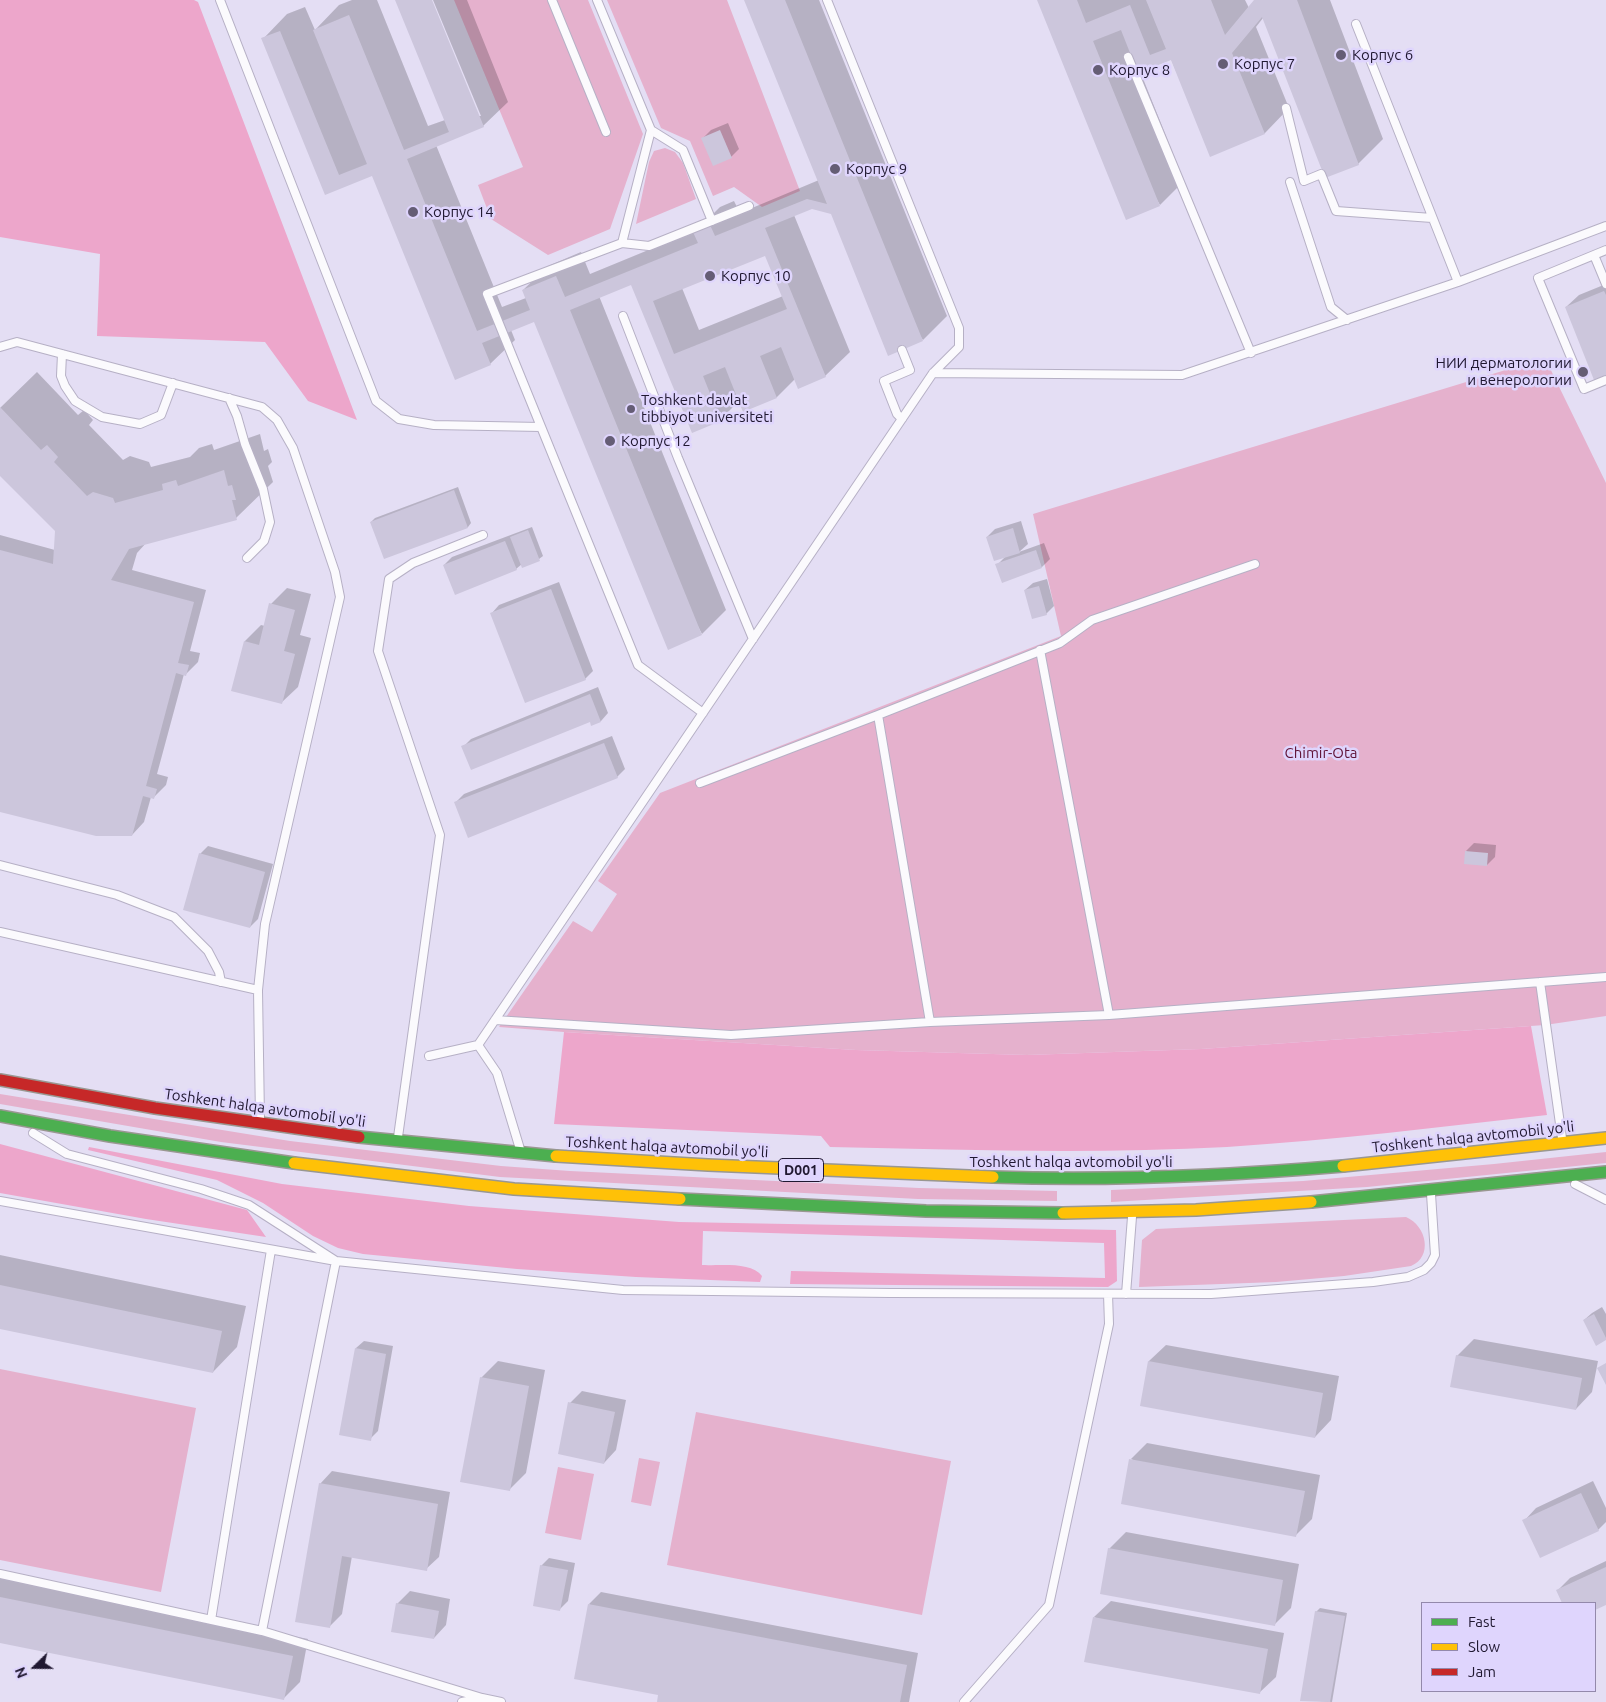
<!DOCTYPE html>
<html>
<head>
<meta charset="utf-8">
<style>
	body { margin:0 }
	#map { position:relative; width:1606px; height:1702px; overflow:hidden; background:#e4def4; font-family:Ubuntu,sans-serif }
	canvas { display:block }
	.legend { position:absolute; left:1421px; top:1602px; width:175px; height:90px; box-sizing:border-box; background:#dfd5fd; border:1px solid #9389ab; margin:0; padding:6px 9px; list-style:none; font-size:15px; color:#201831 }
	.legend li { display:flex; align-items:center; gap:10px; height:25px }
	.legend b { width:25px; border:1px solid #9389ab }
	.north { position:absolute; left:10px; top:1642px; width:50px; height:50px; -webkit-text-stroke:4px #dfd5fd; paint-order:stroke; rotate:248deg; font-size:14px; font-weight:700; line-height:20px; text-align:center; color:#201831 }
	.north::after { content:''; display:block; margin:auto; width:18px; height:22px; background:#201831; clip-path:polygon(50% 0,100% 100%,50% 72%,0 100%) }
</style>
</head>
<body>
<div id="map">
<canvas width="1606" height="1702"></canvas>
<ul class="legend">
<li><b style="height:6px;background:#4caf50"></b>Fast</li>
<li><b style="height:6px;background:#ffc107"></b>Slow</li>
<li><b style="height:6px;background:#c62828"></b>Jam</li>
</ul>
<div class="north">N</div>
</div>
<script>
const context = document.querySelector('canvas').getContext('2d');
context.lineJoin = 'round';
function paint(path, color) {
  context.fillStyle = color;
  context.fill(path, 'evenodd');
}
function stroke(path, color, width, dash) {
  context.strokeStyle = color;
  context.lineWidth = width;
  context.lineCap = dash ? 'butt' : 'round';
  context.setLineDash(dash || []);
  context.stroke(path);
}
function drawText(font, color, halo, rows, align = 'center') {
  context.font = font + ' Ubuntu,sans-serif';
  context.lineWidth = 5;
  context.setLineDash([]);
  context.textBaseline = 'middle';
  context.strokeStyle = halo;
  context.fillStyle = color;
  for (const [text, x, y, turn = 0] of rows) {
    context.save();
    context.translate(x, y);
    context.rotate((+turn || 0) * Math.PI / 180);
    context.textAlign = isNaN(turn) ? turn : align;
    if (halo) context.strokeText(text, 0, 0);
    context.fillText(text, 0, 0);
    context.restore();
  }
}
paint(new Path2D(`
	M454,0H588L643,134L610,229L548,255L491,219L478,185L523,167Z
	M607,0H727L800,191L762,207L734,187L713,196L690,141L661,128Z
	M665,148L675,152L683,163L696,199L636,224L649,162L654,151Z
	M1545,358L1606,483V1016L1545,1025L1201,1049L1027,1055L856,1050L564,1032L499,1027L573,921L592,932L617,894L598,881L660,793L1061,636L1033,514Z
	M0,1094L290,1141L501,1166L570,1171L919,1188L1057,1191V1201L918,1199L500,1177L221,1142L0,1104Z
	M1606,1152V1163L1367,1187L1111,1202V1190L1303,1181L1494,1164Z
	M1406,1217C1427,1226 1433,1257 1411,1266L1344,1276L1276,1282L1139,1287L1142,1240L1156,1229Z
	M0,1369L196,1408L161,1592L0,1560Z
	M696,1412L951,1461L922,1615L667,1565Z
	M639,1458L660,1462L651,1506L631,1502Z
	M558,1467L594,1474L581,1540L545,1533Z`), '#e5b1cd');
paint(new Path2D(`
	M0,0H194L198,2L357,420L308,401L265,342L97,336L100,254L0,237Z
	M1531,1026L1547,1115C1441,1127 1334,1140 1227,1147C1095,1154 962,1150 830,1147L821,1136L554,1124L564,1032L856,1050L1027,1055L1201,1049Z
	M0,1144L247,1210L266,1237L146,1219L0,1193Z
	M89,1147L282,1184L469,1206L679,1222L1116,1230L1117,1281L1108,1287L790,1284L791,1271L1105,1278L1104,1243L703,1231L702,1265C719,1266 751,1261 762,1276L760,1282L636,1277L517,1269L363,1254L338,1248L313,1236L263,1203L217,1180L88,1150Z`), '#eda6cb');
paint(new Path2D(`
	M352,0H377L428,126L445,120L396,0H431L478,116H481L433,0H467L508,102L483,126L436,145L502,307L526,298L523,290L548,266L581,252L590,274L697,230L720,207L734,201L740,213L819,180L746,0H819L947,316L923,340L832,213L812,208L794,215L850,352L825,376L795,379L777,397L744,410L740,400L720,420L692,431L632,283L599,296L726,610L702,634L535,320L511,330L515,340L490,364L373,174L326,194L263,39L287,14L305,7L315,30L339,5ZM766,254L783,296L699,330L682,288Z
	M1038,0H1245L1249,8L1256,0H1330L1383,139L1358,164L1263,18L1256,27L1289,108L1265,133L1211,155L1171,59L1140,71L1184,181L1160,205Z
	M728,123L739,149L731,157L703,138L711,130Z
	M1606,284V374L1566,307L1579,295Z
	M37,372L78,415L84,410L93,420L89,425L123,460L130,456L149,462L151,467L190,457L199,448L212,444L214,450L260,434L264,451L268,449L272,462L268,466L273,482L236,518L147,542L137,553L132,570L206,590L190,651L200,653L198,662L186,674H184L157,774L168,777L166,785L154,797H151L144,822L132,835L0,811V535L55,550L56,530L0,474V408Z
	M458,487L471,523L468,527L385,558L371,522L375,518Z
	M1021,521L1028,544L1019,552L1044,543L1050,559L1042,567L997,565L1006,556L987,537L995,529Z
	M532,527L543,556L539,559L523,566L522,564L516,569L444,565L452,557Z
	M1047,579L1054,606L1046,614L1025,590L1033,583Z
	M559,582L593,671L585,679L492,613L499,605Z
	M287,588L311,594L300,635L311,638L298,687L281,703L232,690L245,641L261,625L265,626L271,604Z
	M598,687L608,713L601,721L592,724L590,721L463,747L471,739Z
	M612,736L625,769L617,777L456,802L464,794Z
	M1474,843L1496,845L1495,857L1487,865L1466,851Z
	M208,846L273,864L258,919L250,927L200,854Z
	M0,1255L246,1306L237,1347L213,1372L0,1328Z
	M1602,1307L1606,1314V1339L1584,1320L1592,1313Z
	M1474,1339L1598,1361L1592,1392L1576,1409L1457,1356Z
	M364,1341L393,1346L378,1431L370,1439L356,1348Z
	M1166,1345L1339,1376L1331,1420L1315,1437L1142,1405L1149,1361Z
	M498,1361L545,1370L526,1473L509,1490L481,1378Z
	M582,1391L626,1400L616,1450L604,1463L570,1403Z
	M1147,1443L1320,1475L1312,1519L1296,1535L1131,1459Z
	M332,1471L450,1492L439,1557L426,1569L352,1556L342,1614L330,1626L320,1484Z
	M1593,1481L1606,1508V1522L1598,1530L1524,1521L1536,1508Z
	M1126,1532L1299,1564L1291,1608L1274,1625L1109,1549Z
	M549,1558L575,1563L568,1601L560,1609L541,1566Z
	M1606,1561V1603L1595,1609V1603H1564L1558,1590L1570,1578Z
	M0,1577L308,1639L300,1682L283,1699L0,1642Z
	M410,1591L450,1599L446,1625L434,1638L397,1604Z
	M601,1592L918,1653L909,1702H658L660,1694L589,1604Z
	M1111,1601L1284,1633L1276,1677L1259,1693L1094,1617Z
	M1320,1608L1347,1613L1332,1702L1302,1700L1316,1612Z`), '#0003');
paint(new Path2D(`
	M395,0H432L484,127L407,159L477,331L530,310L522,290L556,276L565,297L698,243L693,232L710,225L715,236L807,199L827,204L744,0H785L923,341L888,356L831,214L812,209L765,228L826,377L798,389L781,347L760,356L777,398L743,412L725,367L703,376L721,421L692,433L631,285L570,310L702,635L668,650L534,322L482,343L491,365L455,380L372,176L325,195L261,38L280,31L339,175L367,164L313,30L349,15L404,150L449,132ZM765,256L787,309L674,354L653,301Z
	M1037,0H1077L1086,23L1130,5L1150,55L1166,49L1146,0H1211L1225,35L1254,0H1297L1359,165L1325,178L1262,17L1232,53L1265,134L1210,157L1171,60L1138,73L1121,30L1093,41L1160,206L1126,220Z
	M720,130L732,158L713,166L701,138Z
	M1604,291L1606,295V375L1594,380L1565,307Z
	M0,407L41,450L47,445L58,457L54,462L87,496L93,492L113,498L115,503L163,490L162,484L176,480L178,486L224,470L228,486L232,485L236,500H232L237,520L129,549L111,580L194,602L178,663L189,665L186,676L176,673L146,786L157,789L154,799L143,796L132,836H96L0,812V550L53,564L55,531L0,476Z
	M454,490L468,528L384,559L370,522Z
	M1013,528L1020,553L994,561L986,537Z
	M528,530L540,561L522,568L510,537Z
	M505,541L517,570L455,595L443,565Z
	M1036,550L1042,568L1002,583L995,564Z
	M1039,586L1047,615L1032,619L1024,590Z
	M551,589L586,680L525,703L490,613Z
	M269,603L295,610L284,651L295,654L282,704L231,691L244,641L259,645Z
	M590,694L601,722L591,726L590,722L471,770L461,746Z
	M604,743L618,778L468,838L454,802Z
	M1465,851L1488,853L1487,866L1464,864Z
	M199,853L265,872L250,928L183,910Z
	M0,1285L222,1331L213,1373L0,1329Z
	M1594,1314L1606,1338V1340L1596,1346L1583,1320Z
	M355,1348L386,1354L371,1441L339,1435Z
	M1456,1355L1582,1378L1576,1410L1450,1387Z
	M1148,1361L1323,1393L1315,1438L1140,1406Z
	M1606,1363V1385L1597,1368Z
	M480,1377L529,1386L510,1491L460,1482Z
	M568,1402L615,1412L604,1464L558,1454Z
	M1129,1459L1305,1491L1296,1537L1121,1504Z
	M319,1483L438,1504L427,1571L342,1556L330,1628L295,1622Z
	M1581,1493L1599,1531L1540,1558L1522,1520Z
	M1108,1548L1283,1580L1275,1626L1100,1594Z
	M540,1565L568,1570L560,1611L533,1606Z
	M1606,1567V1605L1595,1610V1603H1562L1556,1590Z
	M0,1597L293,1656L284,1700L0,1643Z
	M396,1603L439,1611L434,1639L391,1632Z
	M588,1604L907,1665L900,1702H657L658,1695L574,1679Z
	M1315,1611L1345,1616L1330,1702L1300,1701Z
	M1093,1617L1268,1649L1260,1694L1084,1662Z`), '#ccc6dc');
const lane = new Path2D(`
	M220,0L376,401L399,419L434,425L541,427
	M552,0L606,132
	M597,0L651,130L683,150L712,221
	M1356,24L1458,282
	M1128,57L1251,353
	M1286,108L1304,181L1321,174L1336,211L1432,218
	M1290,182L1331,307L1347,320
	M622,243L651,130
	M1606,250L1538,278L1584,389L1606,380
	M1594,255L1606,284
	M623,316L678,458L753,639
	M0,347L17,342L262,407L277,420L293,448L335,572L340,597L265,924L258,990L260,1119
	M62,354L61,376L65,386L75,401L102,417L140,424L161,415L173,383
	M933,373L1182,375L1458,282L1606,226
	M229,398L237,416L245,444L263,489L270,522L264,541L247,558
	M902,419L897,414L884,381L910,370L902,350
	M1040,650L1109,1015
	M703,713L638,665L487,294L622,243L649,246L749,206
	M878,715L930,1022
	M700,783L878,715L1060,643L1092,620L1255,564
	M0,865L117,895L174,917L208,951L219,972L221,982
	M0,932L258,990
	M1540,982L1562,1138
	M495,1020L731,1035L930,1022L1109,1015L1606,977
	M478,1045L497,1073L520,1149
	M429,1056L478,1045L933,373L959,347V328L827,0
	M33,1133L67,1154L201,1189L249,1205L336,1261L623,1290L890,1293L1211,1294L1373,1282L1408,1277L1424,1270L1431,1263L1435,1255L1431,1194
	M398,1137L440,835L378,651L389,579L413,563L483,535
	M1575,1184L1606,1200
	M0,1201L336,1261L262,1631
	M1126,1294L1132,1217
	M0,1574L262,1631L482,1698
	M211,1620L271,1250
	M462,1702L482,1698L501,1702
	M964,1702L1049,1605L1109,1324L1108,1294`);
const fast = new Path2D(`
	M0,1116L110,1136L294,1163
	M359,1137L556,1156
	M993,1177C1110,1181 1226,1176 1343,1166
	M680,1199L926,1211L1063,1213
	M1311,1202L1606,1172`);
const slow = new Path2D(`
	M556,1156L708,1165L993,1177
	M294,1163L514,1189L680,1199
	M1343,1166L1606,1138
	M1063,1213L1196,1210L1311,1202`);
const jam = new Path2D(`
	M0,1080L155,1108L359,1137`);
stroke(lane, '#b6b0c5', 10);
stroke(fast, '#999791', 14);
stroke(slow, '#999791', 14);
stroke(jam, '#999791', 14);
stroke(lane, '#fbfafd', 8);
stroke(fast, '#4caf50', 11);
stroke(slow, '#ffc107', 11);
stroke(jam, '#c62828', 11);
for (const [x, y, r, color] of [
	[1341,55,6,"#655d75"],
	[1223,64,6,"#655d75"],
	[1098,70,6,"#655d75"],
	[835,169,6,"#655d75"],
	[413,212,6,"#655d75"],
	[710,276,6,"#655d75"],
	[1583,372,6,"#655d75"],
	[631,409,5,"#655d75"],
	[610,441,6,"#655d75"]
]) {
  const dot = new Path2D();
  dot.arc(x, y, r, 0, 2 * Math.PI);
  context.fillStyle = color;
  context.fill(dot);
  stroke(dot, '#dfd5fd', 2);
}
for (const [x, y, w] of [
	[801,1170,45]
]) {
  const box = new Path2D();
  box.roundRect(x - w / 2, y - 11.5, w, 23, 4);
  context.fillStyle = '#dfd5fd';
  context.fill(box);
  stroke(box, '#201831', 1);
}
drawText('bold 14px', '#201831', null, [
	["D001",801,1170]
]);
drawText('15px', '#201831', '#dfd5fd', [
	["Корпус 6",1352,55],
	["Корпус 7",1234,64],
	["Корпус 8",1109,70],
	["Корпус 9",846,169],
	["Корпус 14",424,212],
	["Корпус 10",721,276],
	["НИИ дерматологии",1572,363,"right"],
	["и венерологии",1572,380,"right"],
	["Toshkent davlat",641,400],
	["tibbiyot universiteti",641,417],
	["Корпус 12",621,441]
], 'left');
drawText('15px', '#601337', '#dfd5fd', [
	["Chimir-Ota",1321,753]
]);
drawText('15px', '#201831', '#dfd5fd', [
	["Toshkent halqa avtomobil yo'li",265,1108,8],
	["Toshkent halqa avtomobil yo'li",1473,1137,-6],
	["Toshkent halqa avtomobil yo'li",667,1147,3],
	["Toshkent halqa avtomobil yo'li",1071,1162]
]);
</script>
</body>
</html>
